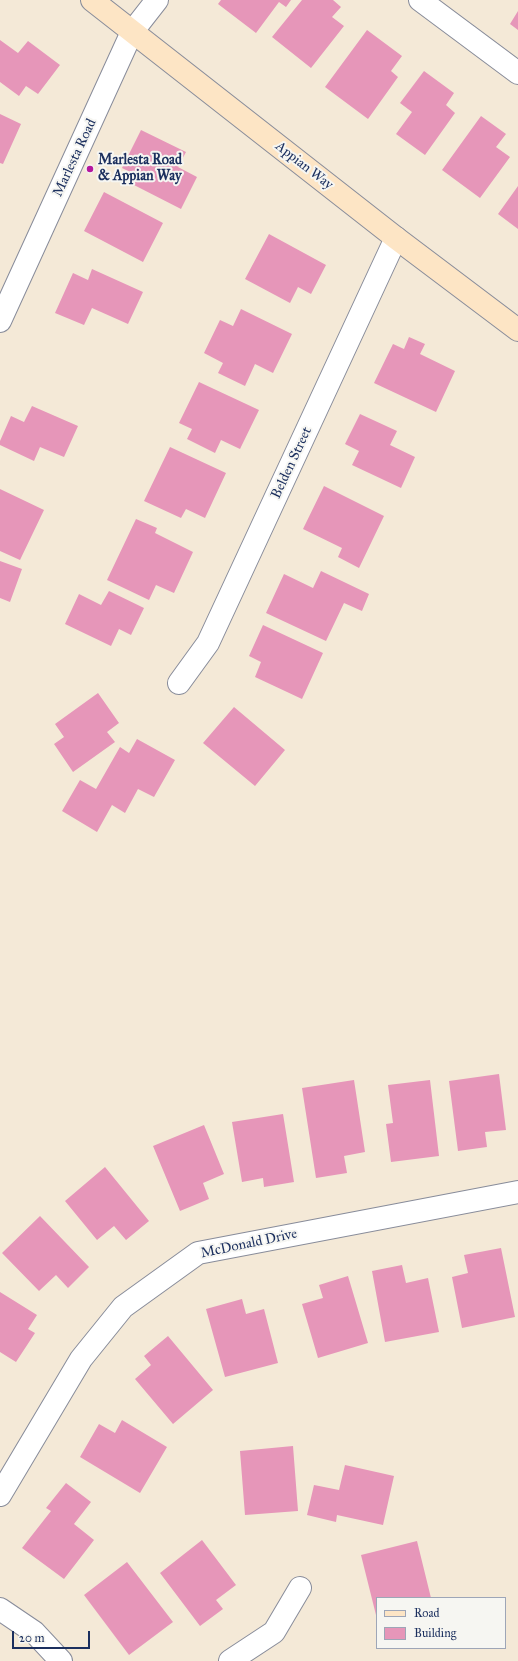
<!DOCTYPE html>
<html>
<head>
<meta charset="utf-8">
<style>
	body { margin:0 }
	#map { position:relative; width:518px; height:1661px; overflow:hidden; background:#f4e9d7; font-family:"IM FELL Great Primer",serif }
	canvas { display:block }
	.legend { position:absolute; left:376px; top:1597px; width:130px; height:52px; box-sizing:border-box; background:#f6f6f2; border:1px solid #9ea6b7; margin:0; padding:5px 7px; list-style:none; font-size:12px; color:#1b2f5e }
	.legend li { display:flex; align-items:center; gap:8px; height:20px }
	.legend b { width:20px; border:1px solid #9ea6b7 }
	.scale { position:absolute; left:12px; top:1631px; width:78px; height:18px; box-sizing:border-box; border:2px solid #1b2f5e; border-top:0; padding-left:5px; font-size:12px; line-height:14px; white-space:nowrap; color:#1b2f5e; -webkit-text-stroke:3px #f6f6f2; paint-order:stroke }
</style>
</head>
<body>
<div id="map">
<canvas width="518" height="1661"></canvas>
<ul class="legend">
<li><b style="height:5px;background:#fde5c5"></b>Road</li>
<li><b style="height:11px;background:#e696b9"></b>Building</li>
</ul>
<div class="scale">20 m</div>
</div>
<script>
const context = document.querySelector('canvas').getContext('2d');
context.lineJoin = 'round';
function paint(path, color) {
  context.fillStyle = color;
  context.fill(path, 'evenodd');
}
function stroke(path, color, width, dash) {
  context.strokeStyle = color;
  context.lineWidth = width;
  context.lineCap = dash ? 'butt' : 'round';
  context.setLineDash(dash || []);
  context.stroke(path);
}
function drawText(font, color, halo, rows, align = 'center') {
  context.font = font + ' "IM FELL Great Primer",serif';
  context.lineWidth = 4;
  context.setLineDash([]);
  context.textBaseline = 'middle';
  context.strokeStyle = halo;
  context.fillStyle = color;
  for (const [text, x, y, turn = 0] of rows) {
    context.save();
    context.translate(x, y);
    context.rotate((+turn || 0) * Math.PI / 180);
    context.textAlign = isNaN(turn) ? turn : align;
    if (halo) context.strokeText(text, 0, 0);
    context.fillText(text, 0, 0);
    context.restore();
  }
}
paint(new Path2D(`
	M221,0H291L286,7L279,2L256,33L218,4Z
	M302,0H333L341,7L332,17L344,26L311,68L272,37Z
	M518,11V30L510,24Z
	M367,30L402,56L391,71L398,77L368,119L325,87Z
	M0,40L18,53L28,41L60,65L38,94L26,86L19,96L0,82Z
	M424,71L454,93L446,105L455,113L425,155L396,134L412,112L400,103Z
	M0,114L21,124L3,164L0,163Z
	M481,116L506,134L496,147L510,157L480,198L442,170Z
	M141,130L186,152L178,167L197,177L181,209L134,185L138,176L122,168Z
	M518,186V229L498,214Z
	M104,192L163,223L143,262L84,231Z
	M269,234L326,265L311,294L298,287L290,303L245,279Z
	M92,269L143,292L128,324L92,308L84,325L55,313L73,273L88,280Z
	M241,309L292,334L273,373L255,364L245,386L218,373L223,363L204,353L220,320L233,326Z
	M409,337L425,344L420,354L455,371L436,412L374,383L393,344L404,349Z
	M199,382L259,410L240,449L221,440L215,453L187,439L192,429L179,423Z
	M32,406L78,426L64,457L40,447L34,461L0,445V441L11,416L24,422Z
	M360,414L397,431L390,445L415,457L401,488L352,465L359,451L345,444Z
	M170,447L226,473L205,518L186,509L181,518L144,501Z
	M324,486L384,516L359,568L338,557L342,548L303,529Z
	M0,489L44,510L20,560L0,551Z
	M136,519L157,528L155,533L193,552L174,593L156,585L149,600L107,580Z
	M0,561L22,569L10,602L0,598Z
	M321,571L369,594L362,611L344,603L326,641L266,613L284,574L313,588Z
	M109,591L144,608L131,635L119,629L111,646L65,624L79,594L101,605Z
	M263,625L323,653L302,699L255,677L261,662L249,656Z
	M98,693L119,723L107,732L115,742L73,772L54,744L64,737L55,724Z
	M234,707L285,750L255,786L203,743Z
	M137,739L175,760L154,797L138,789L125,813L112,805L97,832L62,811L80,780L96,789L120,747L129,753Z
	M499,1074L506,1130L485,1132L487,1147L458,1151L449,1081Z
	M354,1080L365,1152L344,1156L347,1173L316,1178L302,1088Z
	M430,1080L439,1156L391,1162L386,1124L393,1123L388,1085Z
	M283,1114L294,1182L264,1187L263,1178L242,1182L232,1122Z
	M204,1125L224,1174L203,1183L209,1199L180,1211L153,1146Z
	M105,1167L149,1221L126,1240L114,1226L97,1240L65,1201Z
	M40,1216L89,1267L68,1288L56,1275L39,1291L2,1253Z
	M501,1248L515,1317L462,1328L452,1277L468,1273L464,1255Z
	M402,1265L406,1283L428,1278L439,1332L385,1342L372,1271Z
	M348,1276L368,1343L318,1358L302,1304L323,1298L319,1285Z
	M0,1292L37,1315L28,1329L35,1333L16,1362L0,1352Z
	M242,1299L246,1314L264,1309L278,1363L225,1377L206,1309Z
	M168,1336L213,1390L173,1424L135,1379L151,1365L144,1356Z
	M122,1420L167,1447L140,1493L80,1457L99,1424L115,1433Z
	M293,1446L298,1511L245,1515L240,1451Z
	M345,1465L394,1476L383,1525L337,1515L336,1522L307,1515L314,1485L339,1490Z
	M66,1483L91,1502L74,1524L94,1540L64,1579L22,1548L51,1511L46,1508Z
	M202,1540L236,1585L216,1600L223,1609L200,1626L160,1573Z
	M417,1541L431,1598H377L376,1615L361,1555Z
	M127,1562L173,1622L129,1655L84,1595Z`), '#e696b9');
const street = new Path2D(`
	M420,0L518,73
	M0,321L132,32L157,0
	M179,683L208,643L396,238
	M0,1495L81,1359L123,1307L198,1253L518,1192
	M0,1609L34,1632L61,1661
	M230,1661L274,1632L300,1588`);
const secondary = new Path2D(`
	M92,0L396,238L518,330`);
stroke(street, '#888c9a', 24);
stroke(secondary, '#888c9a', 24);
stroke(street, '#fff', 22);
stroke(secondary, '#fde5c5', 22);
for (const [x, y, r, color] of [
	[90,169,4,"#b5179e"]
]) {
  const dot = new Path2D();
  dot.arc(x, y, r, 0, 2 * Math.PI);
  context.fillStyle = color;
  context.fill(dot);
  stroke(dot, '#f6f6f2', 1.5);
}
drawText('14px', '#1b2f5e', '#f6f6f2', [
	["Marlesta Road",75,158,-65],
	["Appian Way",304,166,38],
	["Belden Street",292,463,-65],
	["McDonald Drive",249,1244,-12]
]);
drawText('bold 14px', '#1b2f5e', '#f6f6f2', [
	["Marlesta Road",98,161],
	["& Appian Way",98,177]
], 'left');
</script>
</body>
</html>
